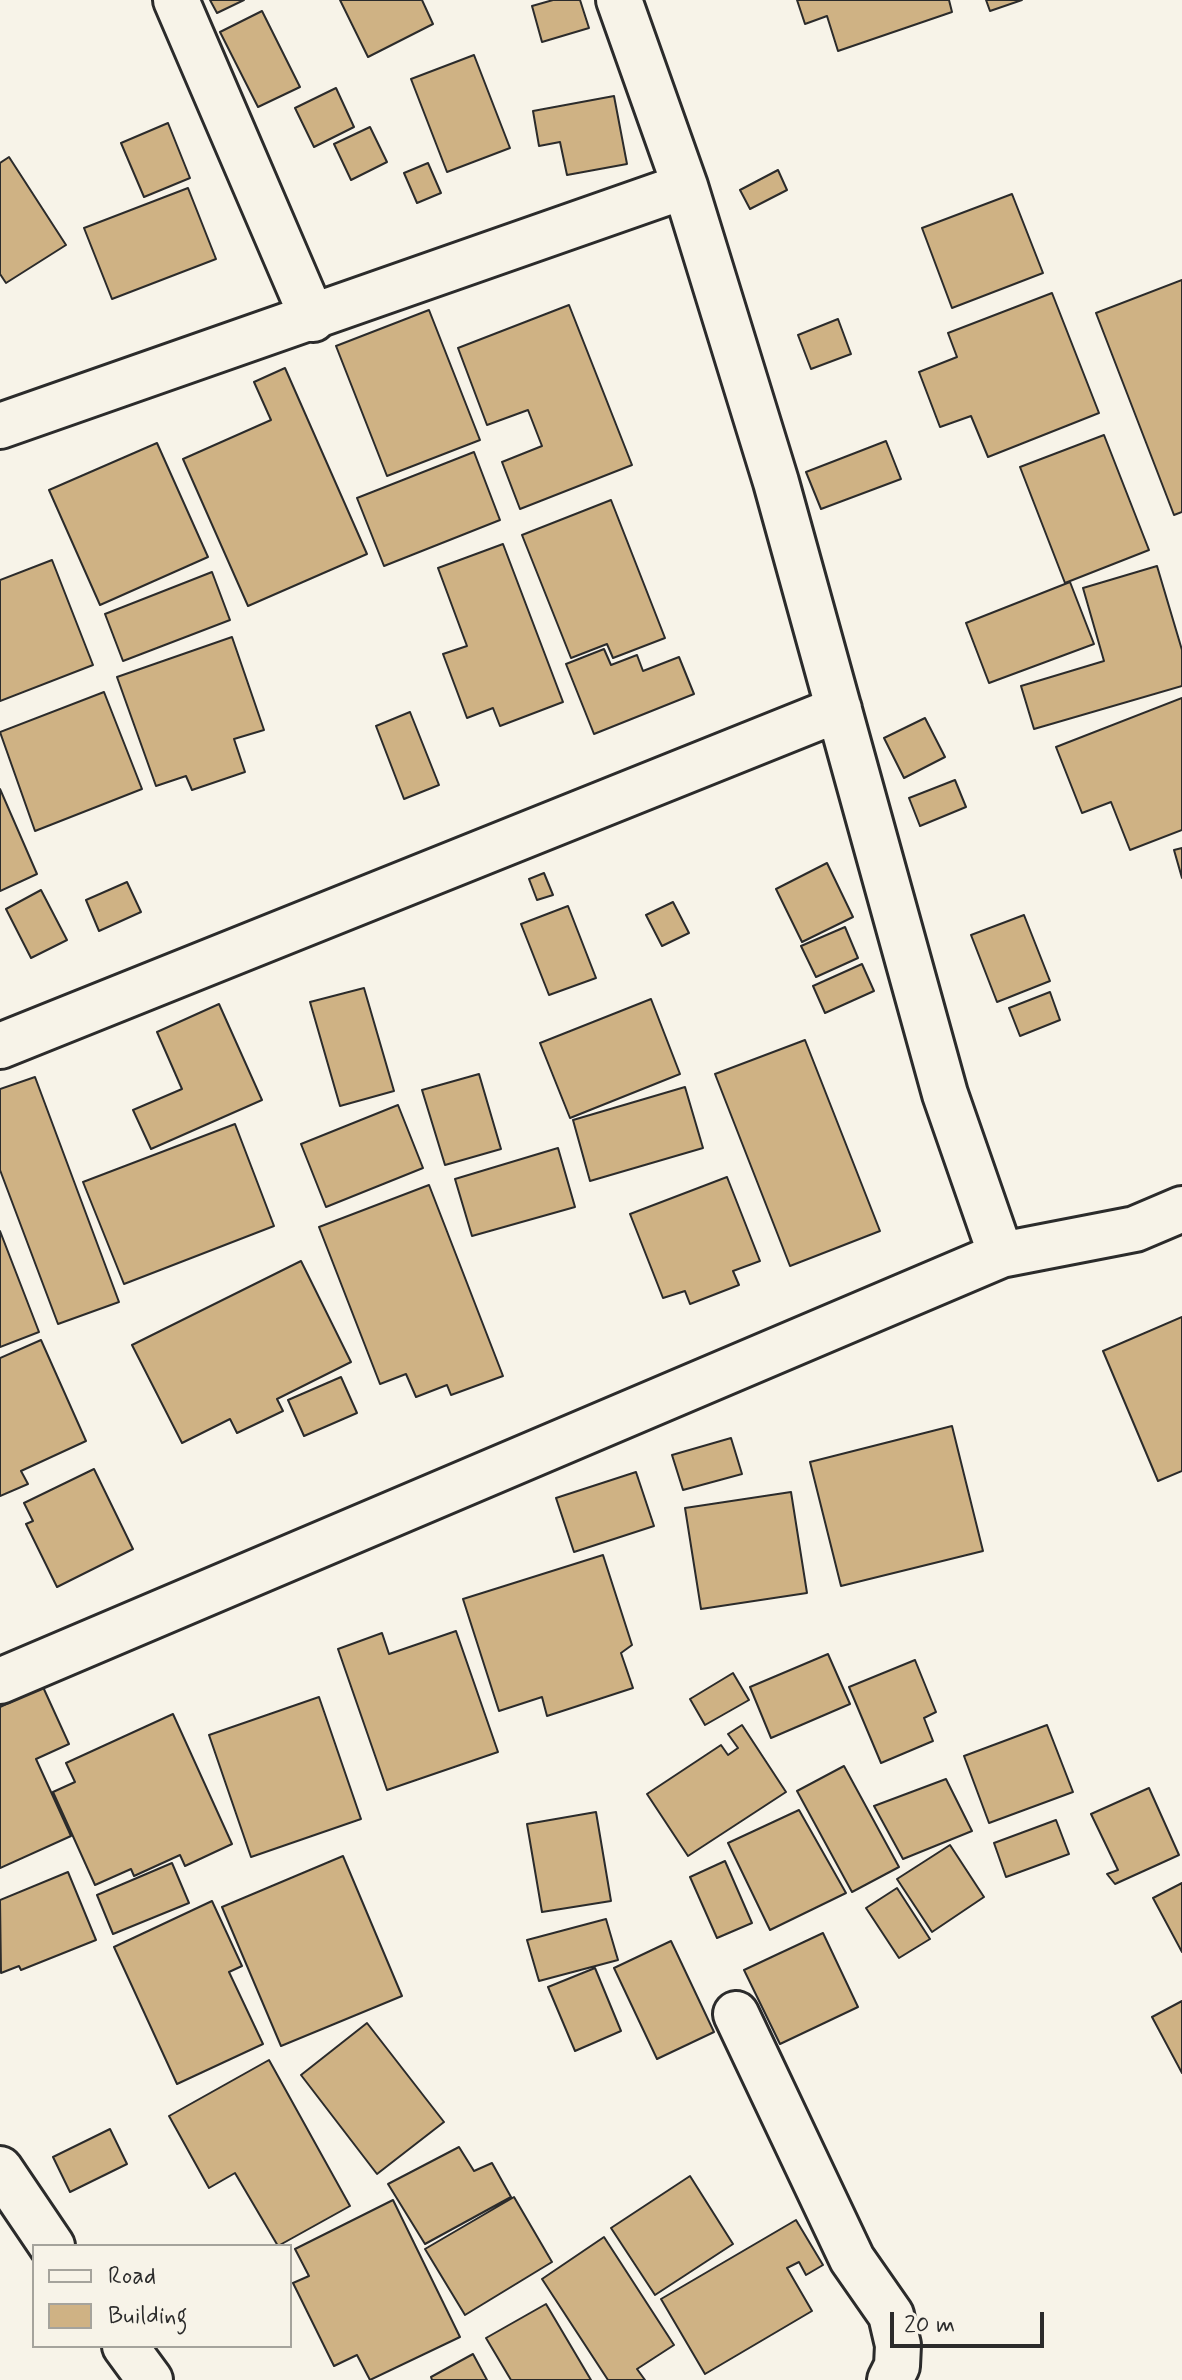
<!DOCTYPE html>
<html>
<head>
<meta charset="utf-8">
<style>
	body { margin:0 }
	#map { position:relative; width:1182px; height:2380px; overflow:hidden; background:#f7f3e8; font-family:Mynerve,sans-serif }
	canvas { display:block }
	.legend { position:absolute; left:32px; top:2244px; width:260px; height:104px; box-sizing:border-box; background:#f7f3e8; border:2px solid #a5a39c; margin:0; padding:10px 14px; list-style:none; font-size:24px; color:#2b2b2b }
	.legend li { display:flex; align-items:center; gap:16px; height:40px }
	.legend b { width:40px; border:2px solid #a5a39c }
	.scale { position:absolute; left:890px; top:2312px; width:154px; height:36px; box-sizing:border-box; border:4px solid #2b2b2b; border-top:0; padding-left:10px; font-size:24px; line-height:28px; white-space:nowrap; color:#2b2b2b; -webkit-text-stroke:6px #f7f3e8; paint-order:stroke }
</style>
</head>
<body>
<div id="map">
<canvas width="1182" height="2380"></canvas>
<ul class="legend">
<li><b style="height:10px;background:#f7f3e8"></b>Road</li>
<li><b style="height:22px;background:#cfb284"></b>Building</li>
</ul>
<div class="scale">20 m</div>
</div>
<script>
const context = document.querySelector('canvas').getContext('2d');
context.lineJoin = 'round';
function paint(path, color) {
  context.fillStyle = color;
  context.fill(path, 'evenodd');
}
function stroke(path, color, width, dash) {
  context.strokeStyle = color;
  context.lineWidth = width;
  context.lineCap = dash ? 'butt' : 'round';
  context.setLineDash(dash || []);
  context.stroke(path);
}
const building = new Path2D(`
	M210,0H244L217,13Z
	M340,0H422L433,24L368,57Z
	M553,0H580L589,28L542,42L532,6Z
	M797,0H949L952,12L838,51L827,16L805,24Z
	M986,0H1022L990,11Z
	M262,11L300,87L258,107L220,32Z
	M474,55L510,148L447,172L411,79Z
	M336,88L354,127L314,147L295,108Z
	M614,96L627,164L567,175L560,142L539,146L533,111Z
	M168,123L190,178L144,197L121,143Z
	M370,127L387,162L351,180L334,144Z
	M9,157L66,245L6,283L0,274V163Z
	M428,163L441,193L417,203L404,173Z
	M778,170L787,190L750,209L740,190Z
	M188,188L216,259L112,299L84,228Z
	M1012,194L1043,273L952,308L922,228Z
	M1182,280V512L1174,515L1096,313Z
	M1052,293L1099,413L988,457L971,416L940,427L919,372L957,357L948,333Z
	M569,305L632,465L520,509L502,462L542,446L528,410L487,425L458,348Z
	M429,310L480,440L387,476L336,346Z
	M838,319L851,354L811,369L798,335Z
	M285,368L367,554L248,606L183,459L271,420L254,382Z
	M1104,435L1149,550L1065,583L1020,467Z
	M886,441L901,479L821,509L806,472Z
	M157,443L208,557L100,605L49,490Z
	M474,452L500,520L384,566L357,498Z
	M611,500L665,638L613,658L607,644L571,658L522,535Z
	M503,544L563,702L500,726L493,708L467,718L443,654L467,646L438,568Z
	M52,560L93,665L0,701V580Z
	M1157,566L1182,650V686L1034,729L1021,686L1104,661L1083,588Z
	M212,572L230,620L123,661L105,614Z
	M1070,582L1094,644L989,683L966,623Z
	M232,637L264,730L234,739L245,772L192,790L186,776L156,786L117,677Z
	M604,649L611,665L637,655L643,671L679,657L694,694L594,734L566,664Z
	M104,692L142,789L35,831L0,732Z
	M1182,698V830L1130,850L1111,802L1082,813L1056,747Z
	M410,712L439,785L404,799L376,726Z
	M925,718L945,757L904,778L884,738Z
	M955,780L966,807L920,826L909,798Z
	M0,789L37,874L0,891Z
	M1182,848V878L1174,850Z
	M827,863L853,917L802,942L776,889Z
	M544,873L553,895L537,900L529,879Z
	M127,882L141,912L99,931L86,900Z
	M41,890L67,940L31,958L6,909Z
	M673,902L689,933L662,946L646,915Z
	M568,906L596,978L549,995L521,924Z
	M1024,915L1050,981L997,1002L971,935Z
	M845,927L858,958L816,977L801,946Z
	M862,964L874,991L825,1013L813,986Z
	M364,988L394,1091L340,1106L310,1002Z
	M1050,992L1060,1020L1020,1036L1009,1008Z
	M651,999L680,1074L570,1118L540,1043Z
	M219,1004L262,1100L151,1149L133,1110L182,1089L157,1032Z
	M805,1040L880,1231L790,1266L715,1074Z
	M479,1074L501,1149L445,1165L422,1090Z
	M35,1077L119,1302L58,1324L0,1170V1089Z
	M685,1087L703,1148L590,1181L573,1120Z
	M398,1105L423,1168L326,1207L301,1144Z
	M235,1124L274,1226L124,1284L83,1182Z
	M558,1148L575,1207L472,1236L455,1179Z
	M727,1177L760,1261L733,1271L739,1285L690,1304L685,1291L663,1298L630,1214Z
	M429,1185L503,1376L451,1395L447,1385L416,1397L406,1374L380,1384L319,1227Z
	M0,1231L39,1332L0,1347Z
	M301,1261L351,1362L277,1399L283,1411L237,1433L230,1419L182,1443L132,1345Z
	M1182,1317V1471L1158,1481L1103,1351Z
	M41,1340L86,1441L21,1471L28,1484L0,1496V1358Z
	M341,1377L357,1413L304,1436L288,1400Z
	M952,1426L983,1551L841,1586L810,1462Z
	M731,1438L742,1474L683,1490L672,1455Z
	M94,1469L133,1549L57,1587L26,1524L33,1521L24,1503Z
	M636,1472L654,1526L574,1552L556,1498Z
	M791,1492L807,1593L701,1609L685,1508Z
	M603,1555L632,1645L621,1653L633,1688L547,1716L542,1697L499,1711L463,1599Z
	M456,1631L498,1752L387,1790L338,1649L382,1633L389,1654Z
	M828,1654L850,1704L771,1738L750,1687Z
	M915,1660L936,1712L924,1718L933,1741L881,1763L849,1687Z
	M733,1673L749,1700L705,1725L690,1699Z
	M43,1687L69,1744L36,1759L71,1836L0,1868V1707Z
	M319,1697L361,1819L251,1857L209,1735Z
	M173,1714L232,1844L185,1866L180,1855L134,1876L131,1869L95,1885L53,1792L75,1782L66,1763Z
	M742,1725L786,1792L688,1856L647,1794L721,1745L728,1755L738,1748L728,1734Z
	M1047,1725L1073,1792L989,1823L964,1756Z
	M844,1766L899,1867L852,1892L797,1791Z
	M946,1779L972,1831L903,1859L874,1806Z
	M1149,1788L1179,1855L1115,1884L1107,1874L1118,1870L1091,1814Z
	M799,1810L846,1893L770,1930L728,1843Z
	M596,1812L611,1901L542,1912L527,1824Z
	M1056,1820L1069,1854L1006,1877L994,1843Z
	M950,1845L984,1897L932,1932L897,1879Z
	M343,1856L402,1996L281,2046L222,1907Z
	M725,1861L752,1923L717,1938L690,1877Z
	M172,1863L189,1903L113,1934L97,1895Z
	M68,1872L96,1940L21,1970L19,1966L1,1973L0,1900Z
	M1182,1883V1952L1153,1898Z
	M897,1888L930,1939L899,1958L866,1908Z
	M212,1901L242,1966L229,1972L263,2044L177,2084L114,1947Z
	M606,1919L618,1960L539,1981L527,1940Z
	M823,1933L858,2007L780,2044L744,1970Z
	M671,1941L714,2032L657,2059L614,1968Z
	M595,1968L621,2031L575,2051L548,1987Z
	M1182,2001V2073L1152,2017Z
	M367,2023L444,2122L377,2174L301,2075Z
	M269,2060L350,2206L278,2246L235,2173L209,2188L169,2116Z
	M110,2129L127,2164L70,2192L53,2157Z
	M459,2147L474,2171L492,2163L511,2197L425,2244L388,2184Z
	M690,2176L733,2244L655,2295L611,2228Z
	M514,2197L552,2262L465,2315L425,2249Z
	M393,2200L460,2337L370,2380L357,2355L334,2366L293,2283L309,2276L295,2249Z
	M796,2220L823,2265L806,2275L799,2262L787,2268L812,2311L705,2374L661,2299Z
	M604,2237L674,2345L637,2369L645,2380H608L542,2279Z
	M546,2304L591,2380H511L486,2338Z
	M473,2354L487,2380H432L431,2377Z`);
paint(building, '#cfb284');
stroke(building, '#2b2b2b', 2);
const minor = new Path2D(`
	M176,0L313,319
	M619,0L685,186L776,482L945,1094L1001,1255
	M0,426L685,186
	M0,1046L839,709
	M0,1681L1001,1255L1135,1229L1182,1209
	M736,2014L852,2259L891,2315L898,2345L897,2366L890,2380
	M0,2169L52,2246
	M125,2346L150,2380`);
stroke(minor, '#2b2b2b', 50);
stroke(minor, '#f7f3e8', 44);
</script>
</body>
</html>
